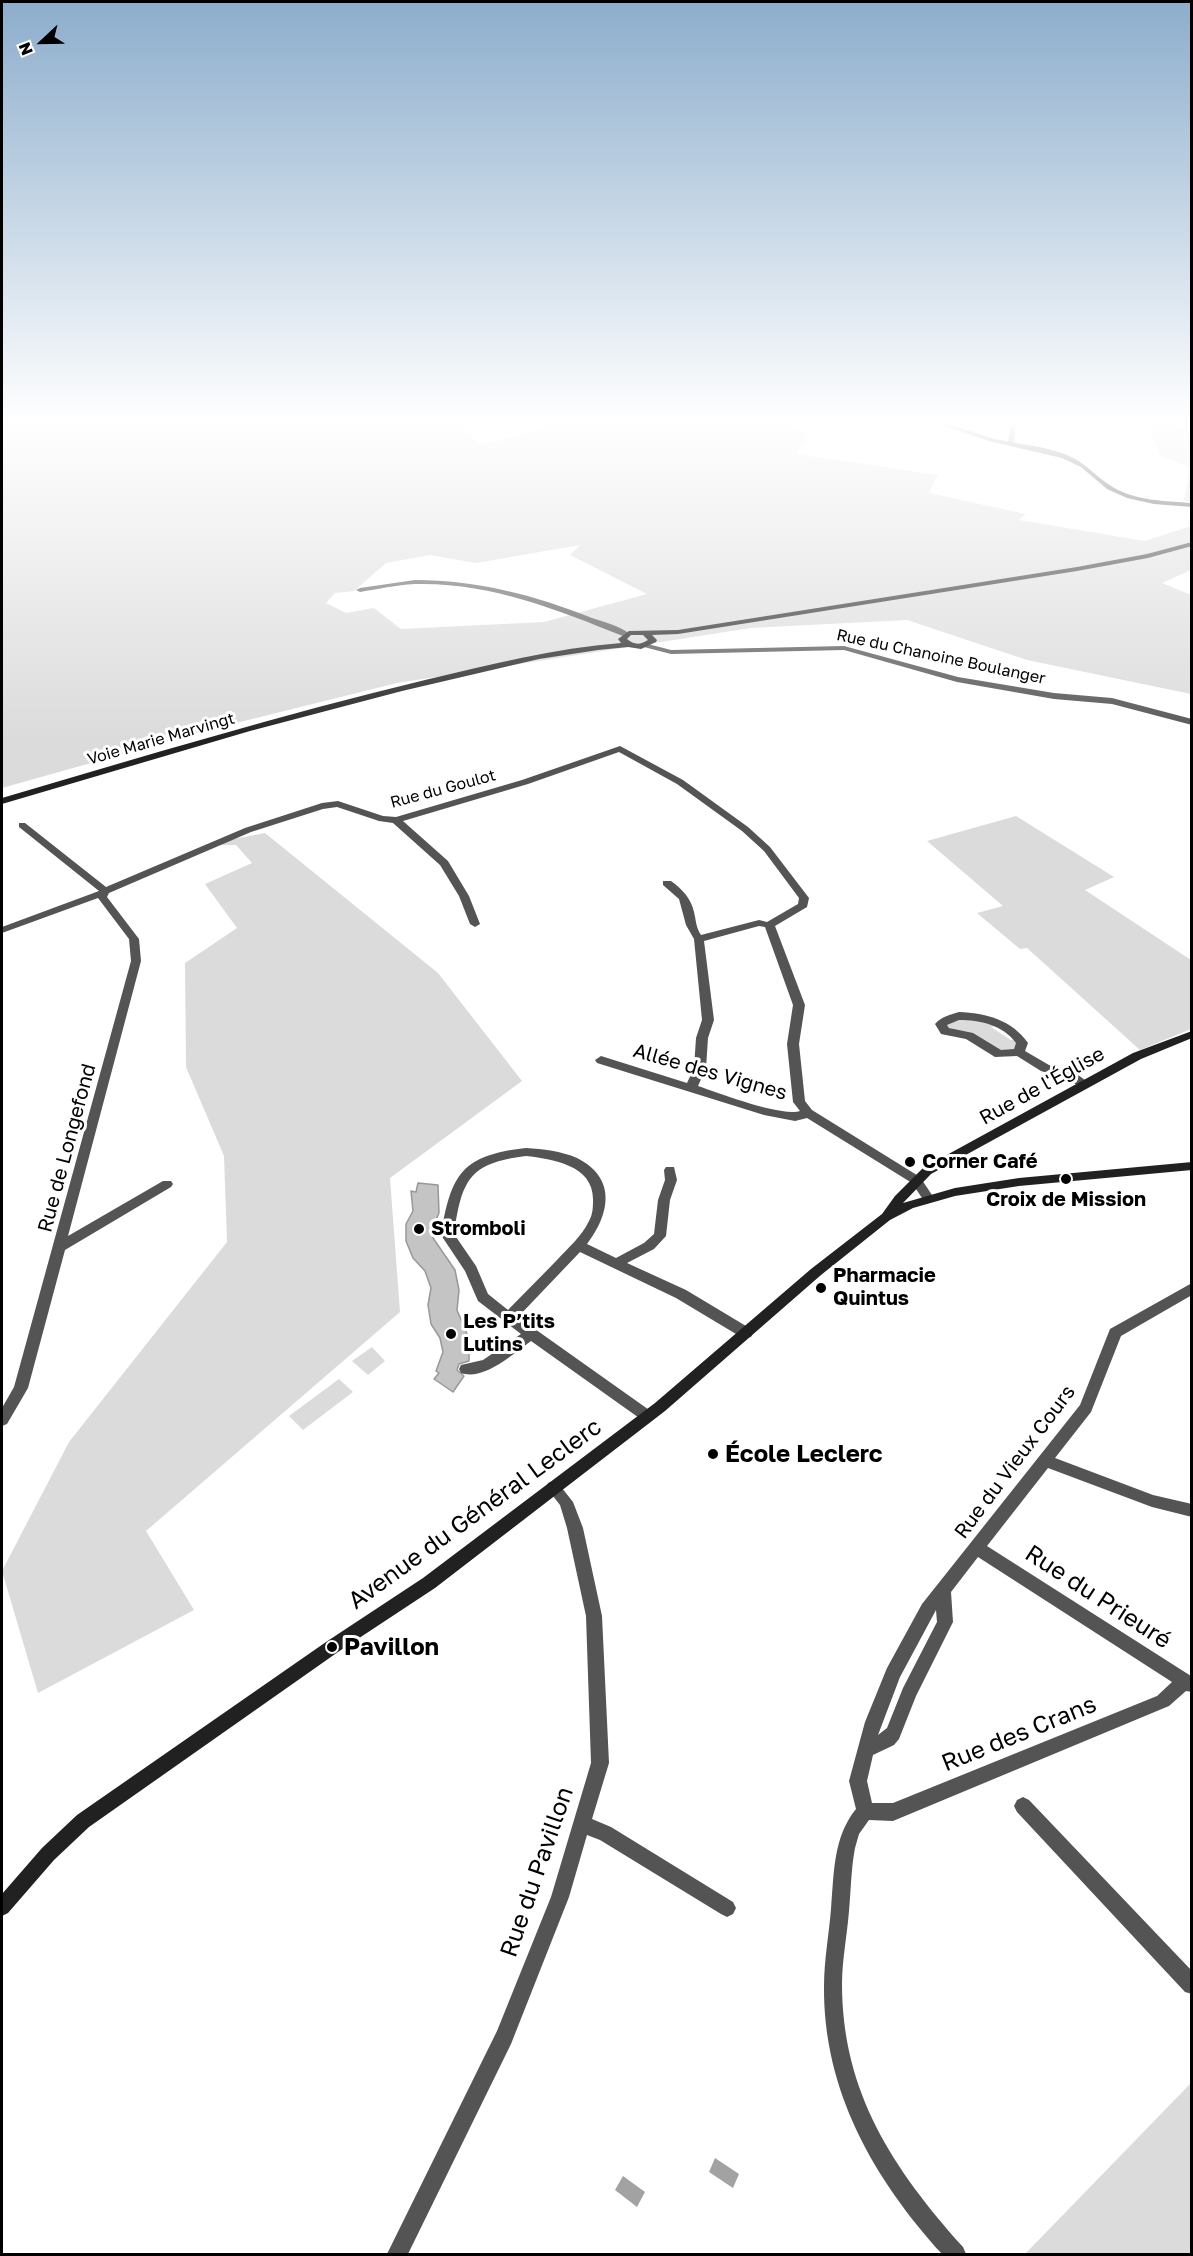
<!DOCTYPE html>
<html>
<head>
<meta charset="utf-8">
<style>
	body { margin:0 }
	#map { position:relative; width:1193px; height:2256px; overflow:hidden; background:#fff; font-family:"Golos Text",sans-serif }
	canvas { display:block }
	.frame { position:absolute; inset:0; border:3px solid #000; pointer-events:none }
	.north { position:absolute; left:12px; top:12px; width:60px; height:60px; -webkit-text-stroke:4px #fff; paint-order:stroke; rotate:248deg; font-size:16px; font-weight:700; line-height:24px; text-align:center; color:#000 }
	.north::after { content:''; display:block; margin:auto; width:21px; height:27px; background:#000; clip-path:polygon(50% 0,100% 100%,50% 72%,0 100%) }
</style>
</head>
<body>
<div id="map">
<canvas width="1193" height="2256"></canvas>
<div class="frame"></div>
<div class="north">N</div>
</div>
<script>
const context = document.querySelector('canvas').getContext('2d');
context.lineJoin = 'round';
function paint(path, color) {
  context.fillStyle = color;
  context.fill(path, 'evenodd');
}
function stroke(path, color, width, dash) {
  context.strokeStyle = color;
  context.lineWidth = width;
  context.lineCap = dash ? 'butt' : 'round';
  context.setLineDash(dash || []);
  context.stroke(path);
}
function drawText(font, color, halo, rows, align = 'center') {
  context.font = font + ' "Golos Text",sans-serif';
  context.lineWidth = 6;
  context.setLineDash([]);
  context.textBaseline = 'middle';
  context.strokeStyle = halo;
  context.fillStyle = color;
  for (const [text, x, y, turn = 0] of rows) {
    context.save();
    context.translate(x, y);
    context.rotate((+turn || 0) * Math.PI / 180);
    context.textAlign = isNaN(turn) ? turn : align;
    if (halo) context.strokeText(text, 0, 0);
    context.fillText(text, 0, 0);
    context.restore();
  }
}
paint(new Path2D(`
	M2,424H458L481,445L557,424H775L810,431L796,454L938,475L929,493L1026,514L1019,520L1145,541L1191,526V570L1162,583L1191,595V694L1027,660L907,620L751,628L397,683L212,729L2,788ZM580,545L570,555L647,594L544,622L401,629L374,608L346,613L326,603L335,593L354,591L386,563L430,555L476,563Z
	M1146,424L1191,428V502L1184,501L1190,467L1161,456Z
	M1016,816L1114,877L1085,890L1191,960V1029L1140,1050L1027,948L1020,949L977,913L1003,906L927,841Z
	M265,833L438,973L522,1081L390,1178L400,1312L146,1531L194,1610L38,1693L2,1571L69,1442L227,1242L224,1156L186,1067L185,963L237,928L205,884L252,863L236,845H203Z
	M963,1018L997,1025L991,1027L1011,1040H1018L1014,1049L1002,1052L948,1027L947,1024Z
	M372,1347L385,1361L368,1375L352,1361Z
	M339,1379L353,1392L303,1430L289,1416Z
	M1191,2083V2254H1025Z`), '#dbdbdb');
paint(new Path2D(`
	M715,2158L739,2174L733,2188L709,2172Z
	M623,2176L645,2192L637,2207L615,2190Z`), '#a2a2a2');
const building = new Path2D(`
	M418,1183L438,1185L439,1213L433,1227V1238L455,1270L459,1290L457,1310L469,1339V1361L459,1364L457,1370L464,1376L453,1392L434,1379L439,1373L436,1371L443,1352L440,1338L431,1324L428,1305L431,1288L425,1271L413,1258L406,1241V1224L413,1211L411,1191L416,1192Z`);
paint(building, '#c4c4c4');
stroke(building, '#989898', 1.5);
paint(new Path2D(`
	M1010,424H1016L1014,444L1011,446L1008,444Z
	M415,580C477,580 534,595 592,618C604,622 620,626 630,634L623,636C556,609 488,582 415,584C396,585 378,589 360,592L356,590L360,588Z
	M644,643L671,650L844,646L958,677L1054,693L1112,698L1192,719V725L1112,704L1054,699L957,682L844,650L671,654L644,647Z
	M620,746L683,780L748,827L770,847L809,898L807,907L775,926L805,1005L799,1044L805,1101L812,1110L920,1177L934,1198L932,1201H924L912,1183L807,1118L795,1121L764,1115L597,1063L595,1060L601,1056L687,1083L694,1068L696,1038L702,1020L694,939L686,925L679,899L663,885V881H671C682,889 691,898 694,912C696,920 696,928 701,935L759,920L767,922L798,904L799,898L764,851L742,831L677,784L619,752L528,784L403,821L448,861L469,896L480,924L475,927L470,924L459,896L440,865L393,823L379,821L337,807L323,809L251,832L109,893L107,897L139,939L141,961L68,1236L163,1181H171L173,1184L171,1187L65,1250L28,1388L7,1424L2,1426V1408L14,1387L131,961L129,939L98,898L2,933V927L99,891L19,827V823H25L106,887L245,828L322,803L338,801L383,816L396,817L522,780ZM759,926L765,927L793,1005L787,1044L793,1102L800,1111C781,1117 719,1093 698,1086L706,1068L708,1038L714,1020L704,941Z
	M959,1012C986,1013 1012,1020 1028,1043L1025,1051L1049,1065L1077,1074L1090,1084L1088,1087H1080L1069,1080L1041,1071L1017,1056L995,1057L966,1039L941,1034L935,1024C942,1016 950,1015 959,1012ZM959,1020C980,1020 1003,1025 1016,1043L1014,1049L1001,1050L973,1033L949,1028L947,1025Z
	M526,1148C543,1149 561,1151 577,1158C617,1178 610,1214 587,1244L616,1258L644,1243L654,1234L658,1200L665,1180L664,1170L666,1167H674L677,1180L670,1200L666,1236L654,1249L627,1263L686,1290L751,1329L753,1333L751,1337L746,1338L741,1337L676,1298L580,1252L518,1317L652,1412L654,1416L652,1420L647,1422L642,1420L531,1341C513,1354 484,1381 461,1373L459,1369L461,1365L483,1360L521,1334L478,1301L465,1271L441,1235C451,1174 462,1155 526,1148ZM526,1156C552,1159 593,1165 593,1199C593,1207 593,1214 589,1221C582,1236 568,1248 557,1260C541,1277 524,1293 508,1310L488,1294L476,1266L454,1234C462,1181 468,1163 526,1156Z
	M1192,1283V1295L1121,1336L1091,1412L1055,1458L1153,1495L1192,1504V1517L1152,1507L1048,1468L987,1546L1191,1676L1192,1692L1186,1691L1169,1706L893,1821L869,1820L859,1834L855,1848C851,1869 851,1890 849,1911C847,1936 842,1960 842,1984C842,2092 893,2169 963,2247L966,2254H942C874,2179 823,2091 824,1986C824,1960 829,1934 831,1909C834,1874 833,1837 856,1809L849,1781L865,1722L887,1668L922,1604L1080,1405L1110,1329ZM978,1557L1172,1682L1157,1696L893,1803H872L867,1781L873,1755L894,1745L899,1739L916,1696L953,1622L951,1592ZM936,1610L937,1622L903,1688L887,1728L878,1735L900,1677Z
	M553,1481L558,1483L573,1502L583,1528L602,1616L609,1763L592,1819L611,1827L733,1902L736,1908L733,1914L727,1917L721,1914L600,1840L587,1835L569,1897L511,2044L408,2254H387L497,2031L551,1897L591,1763L586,1616L567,1528L560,1505L546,1487L548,1483Z
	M1023,1797L1029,1800L1192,1971V1994L1185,1992L1017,1812L1014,1806L1017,1800Z`), '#545454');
paint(new Path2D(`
	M938,424C958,424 976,434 995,439C1018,444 1045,446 1067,455C1085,462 1096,477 1111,486C1135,501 1165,501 1192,503V507L1154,504L1127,498L1107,489L1081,467L1062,458L989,441Z
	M1192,542V546L1148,558L1077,571L678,634L652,635L657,640L656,642L641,649L628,647L598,650L539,659L402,691L250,731L2,804V798C142,757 283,714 425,680C490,665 554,648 621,643L618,639L629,631L678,630L1077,567L1147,554ZM631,635H643L648,640C640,645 634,645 627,639Z
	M1192,1031V1038L1141,1059L931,1174L903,1203L955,1188L1019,1178L1192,1162V1170L1019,1186L955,1196L913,1208L890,1220L821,1275L665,1411L435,1588L338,1652L89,1827L54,1860L8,1913L2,1916V1894L42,1848L77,1815L326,1642L423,1578L655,1403L811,1269L882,1214L895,1196L923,1168L1133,1053Z`), '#212121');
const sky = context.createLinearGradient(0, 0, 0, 740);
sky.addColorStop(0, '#8cadcc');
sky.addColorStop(0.57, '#fff');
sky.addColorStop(1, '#ffffff00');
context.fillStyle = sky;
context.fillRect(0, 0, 1193, 740);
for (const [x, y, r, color] of [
	[910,1162,6,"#000"],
	[1066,1179,6,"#000"],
	[419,1229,6,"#000"],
	[821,1288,6,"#000"],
	[451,1334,6,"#000"],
	[713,1454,6,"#000"],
	[332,1647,6,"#000"]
]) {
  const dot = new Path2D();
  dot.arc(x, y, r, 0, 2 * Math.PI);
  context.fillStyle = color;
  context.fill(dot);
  stroke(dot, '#fff', 2);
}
drawText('16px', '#000', '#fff', [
	["Rue du Chanoine Boulanger",941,657,12],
	["Voie Marie Marvingt",161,739,-16],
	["Rue du Goulot",443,789,-15]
]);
drawText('20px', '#000', '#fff', [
	["Allée des Vignes",710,1072,16],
	["Rue de l'Église",1042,1086,-29],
	["Rue de Longefond",67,1148,-75],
	["Rue du Vieux Cours",1015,1462,-53]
]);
drawText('bold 20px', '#000', '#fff', [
	["Corner Café",922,1162],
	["Croix de Mission",1066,1200,"center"],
	["Stromboli",431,1229],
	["Pharmacie",833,1276],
	["Quintus",833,1299],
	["Les P’tits",463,1322],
	["Lutins",463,1345]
], 'left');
drawText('bold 24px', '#000', '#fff', [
	["École Leclerc",725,1454],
	["Pavillon",344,1647]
], 'left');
drawText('24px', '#000', '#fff', [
	["Avenue du Général Leclerc",475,1514,-36],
	["Rue du Prieuré",1098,1597,33],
	["Rue des Crans",1019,1734,-22],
	["Rue du Pavillon",537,1872,-71]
]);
</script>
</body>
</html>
